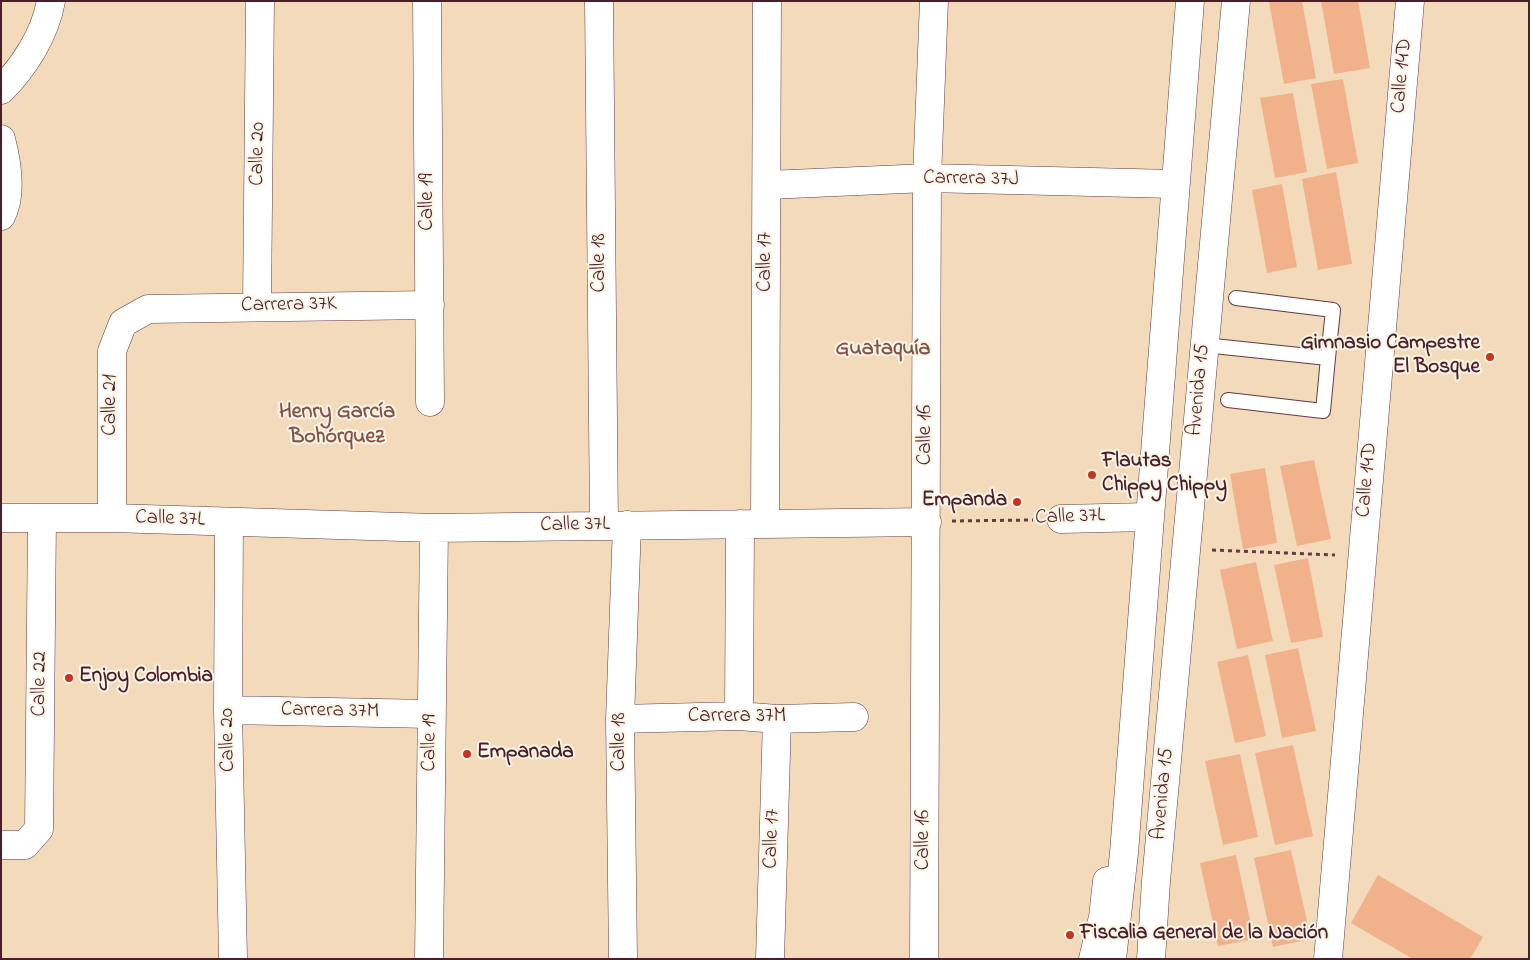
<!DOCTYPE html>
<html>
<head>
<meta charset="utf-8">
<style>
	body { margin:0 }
	#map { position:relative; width:1530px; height:960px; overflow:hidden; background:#f3dabb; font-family:"Indie Flower",sans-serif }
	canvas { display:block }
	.frame { position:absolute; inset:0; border:2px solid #4a1f2b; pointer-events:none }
</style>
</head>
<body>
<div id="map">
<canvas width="1530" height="960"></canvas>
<div class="frame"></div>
</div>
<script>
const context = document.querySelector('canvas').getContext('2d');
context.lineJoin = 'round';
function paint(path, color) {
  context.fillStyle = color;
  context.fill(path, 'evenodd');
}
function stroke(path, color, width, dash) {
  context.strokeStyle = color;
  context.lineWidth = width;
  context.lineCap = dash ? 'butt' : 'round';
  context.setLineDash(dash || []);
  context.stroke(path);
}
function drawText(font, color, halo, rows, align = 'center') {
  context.font = font + ' "Indie Flower",sans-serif';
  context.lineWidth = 4;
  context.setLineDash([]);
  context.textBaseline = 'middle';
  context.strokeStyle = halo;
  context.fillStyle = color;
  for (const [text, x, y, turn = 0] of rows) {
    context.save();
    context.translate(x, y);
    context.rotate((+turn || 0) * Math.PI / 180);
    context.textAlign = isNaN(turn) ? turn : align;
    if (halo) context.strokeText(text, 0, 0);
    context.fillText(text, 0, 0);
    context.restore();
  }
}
paint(new Path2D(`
	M1274,1H1302L1316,78L1284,84L1269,2Z
	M1321,1H1358L1370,68L1334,74Z
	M1343,79L1358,163L1327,169L1311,84Z
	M1293,93L1307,172L1275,178L1260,98Z
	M1336,172L1352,264L1318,270L1302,179Z
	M1282,184L1297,267L1267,273L1252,190Z
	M1314,460L1331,539L1297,546L1280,466Z
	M1265,468L1277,543L1243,549L1230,474Z
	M1308,558L1323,637L1291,643L1274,565Z
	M1256,562L1273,641L1237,649L1220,570Z
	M1298,648L1316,731L1282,738L1265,655Z
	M1248,655L1266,736L1235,743L1217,662Z
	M1293,745L1313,836L1275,845L1255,753Z
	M1240,754L1258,837L1223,845L1205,761Z
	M1291,850L1311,939L1273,947L1254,858Z
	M1236,855L1254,939L1218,946L1200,863Z
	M1378,875L1483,937L1470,959H1413L1351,923Z`), '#f1b18b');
const service = new Path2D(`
	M1236,298L1333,310L1328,358
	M1204,345L1328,358L1323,411L1228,400`);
const minor = new Path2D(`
	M427,1L430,402
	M599,1L604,526
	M1,90C25,66 45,34 51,1
	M1,139C7,162 13,194 1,216
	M768,185L927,178L1174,184
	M257,306L260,1
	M1,518H112L434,528L927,522
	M112,518V351L123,323L148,309L430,305
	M1061,519L1149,517
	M229,522L228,710L233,959
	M765,523L767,1
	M228,710L431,714
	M739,716L740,524
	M620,719L739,716L777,719L854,717
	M1,845H25L39,829L42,518
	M429,959L434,528
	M623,959L620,719L627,525
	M770,959L777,719
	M924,959L927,178L934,1
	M1328,959L1410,1`);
const tertiary = new Path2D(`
	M1093,959L1103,917L1107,881`);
const secondary = new Path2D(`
	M1112,959L1124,853L1190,1
	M1151,959L1156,881L1236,1`);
stroke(service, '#633b41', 16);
stroke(minor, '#633b41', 29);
stroke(tertiary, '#633b41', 29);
stroke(secondary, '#633b41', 29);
stroke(new Path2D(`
	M952,521L1033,520
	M1212,550L1335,555`), '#633b41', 3, [4, 4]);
stroke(service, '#fff', 14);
stroke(minor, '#fff', 28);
stroke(tertiary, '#fff', 28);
stroke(secondary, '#fff', 28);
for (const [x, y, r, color] of [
	[1490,357,5,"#c8321e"],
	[1092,475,5,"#c8321e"],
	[1017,502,5,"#c8321e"],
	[69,678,5,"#c8321e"],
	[467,754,5,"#c8321e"],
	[1070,935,5,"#c8321e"]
]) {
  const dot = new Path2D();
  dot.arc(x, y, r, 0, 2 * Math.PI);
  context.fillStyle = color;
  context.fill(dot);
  stroke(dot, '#fcf5e5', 2);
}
drawText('21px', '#4a1f2b', '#fcf5e5', [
	["Calle 14D",1403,76,-85],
	["Calle 20",259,154,-89],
	["Carrera 37J",971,180,1],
	["Calle 19",429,202,-90],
	["Calle 17",767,262,-90],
	["Calle 18",601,263,-90],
	["Carrera 37K",289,306,-1],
	["Avenida 15",1200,390,-85],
	["Calle 21",112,405,-90],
	["Calle 16",927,435,-90],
	["Calle 14D",1368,480,-85],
	["Calle 37L",1070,518,-2],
	["Calle 37L",170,520,2],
	["Calle 37L",575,526,-1],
	["Calle 22",41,684,-89],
	["Carrera 37M",330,712,1],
	["Carrera 37M",737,718],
	["Calle 20",229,740,-91],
	["Calle 18",621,742,-90],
	["Calle 19",431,743,-89],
	["Avenida 15",1164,794,-85],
	["Calle 17",773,839,-88],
	["Calle 16",925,840,-90]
]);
drawText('bold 21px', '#4a1f2b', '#fcf5e5', [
	["Gimnasio Campestre",1480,345,"right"],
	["El Bosque",1480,369,"right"],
	["Flautas",1102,463],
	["Chippy Chippy",1102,487],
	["Empanda",1007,502,"right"],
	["Enjoy Colombia",79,678],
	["Empanada",477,754],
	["Fiscalia General de la Nación",1080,935]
], 'left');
drawText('bold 22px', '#84524d', '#fcf5e5', [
	["Guataquía",883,350],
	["Henry García",337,413],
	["Bohórquez",337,438]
]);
</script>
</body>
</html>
